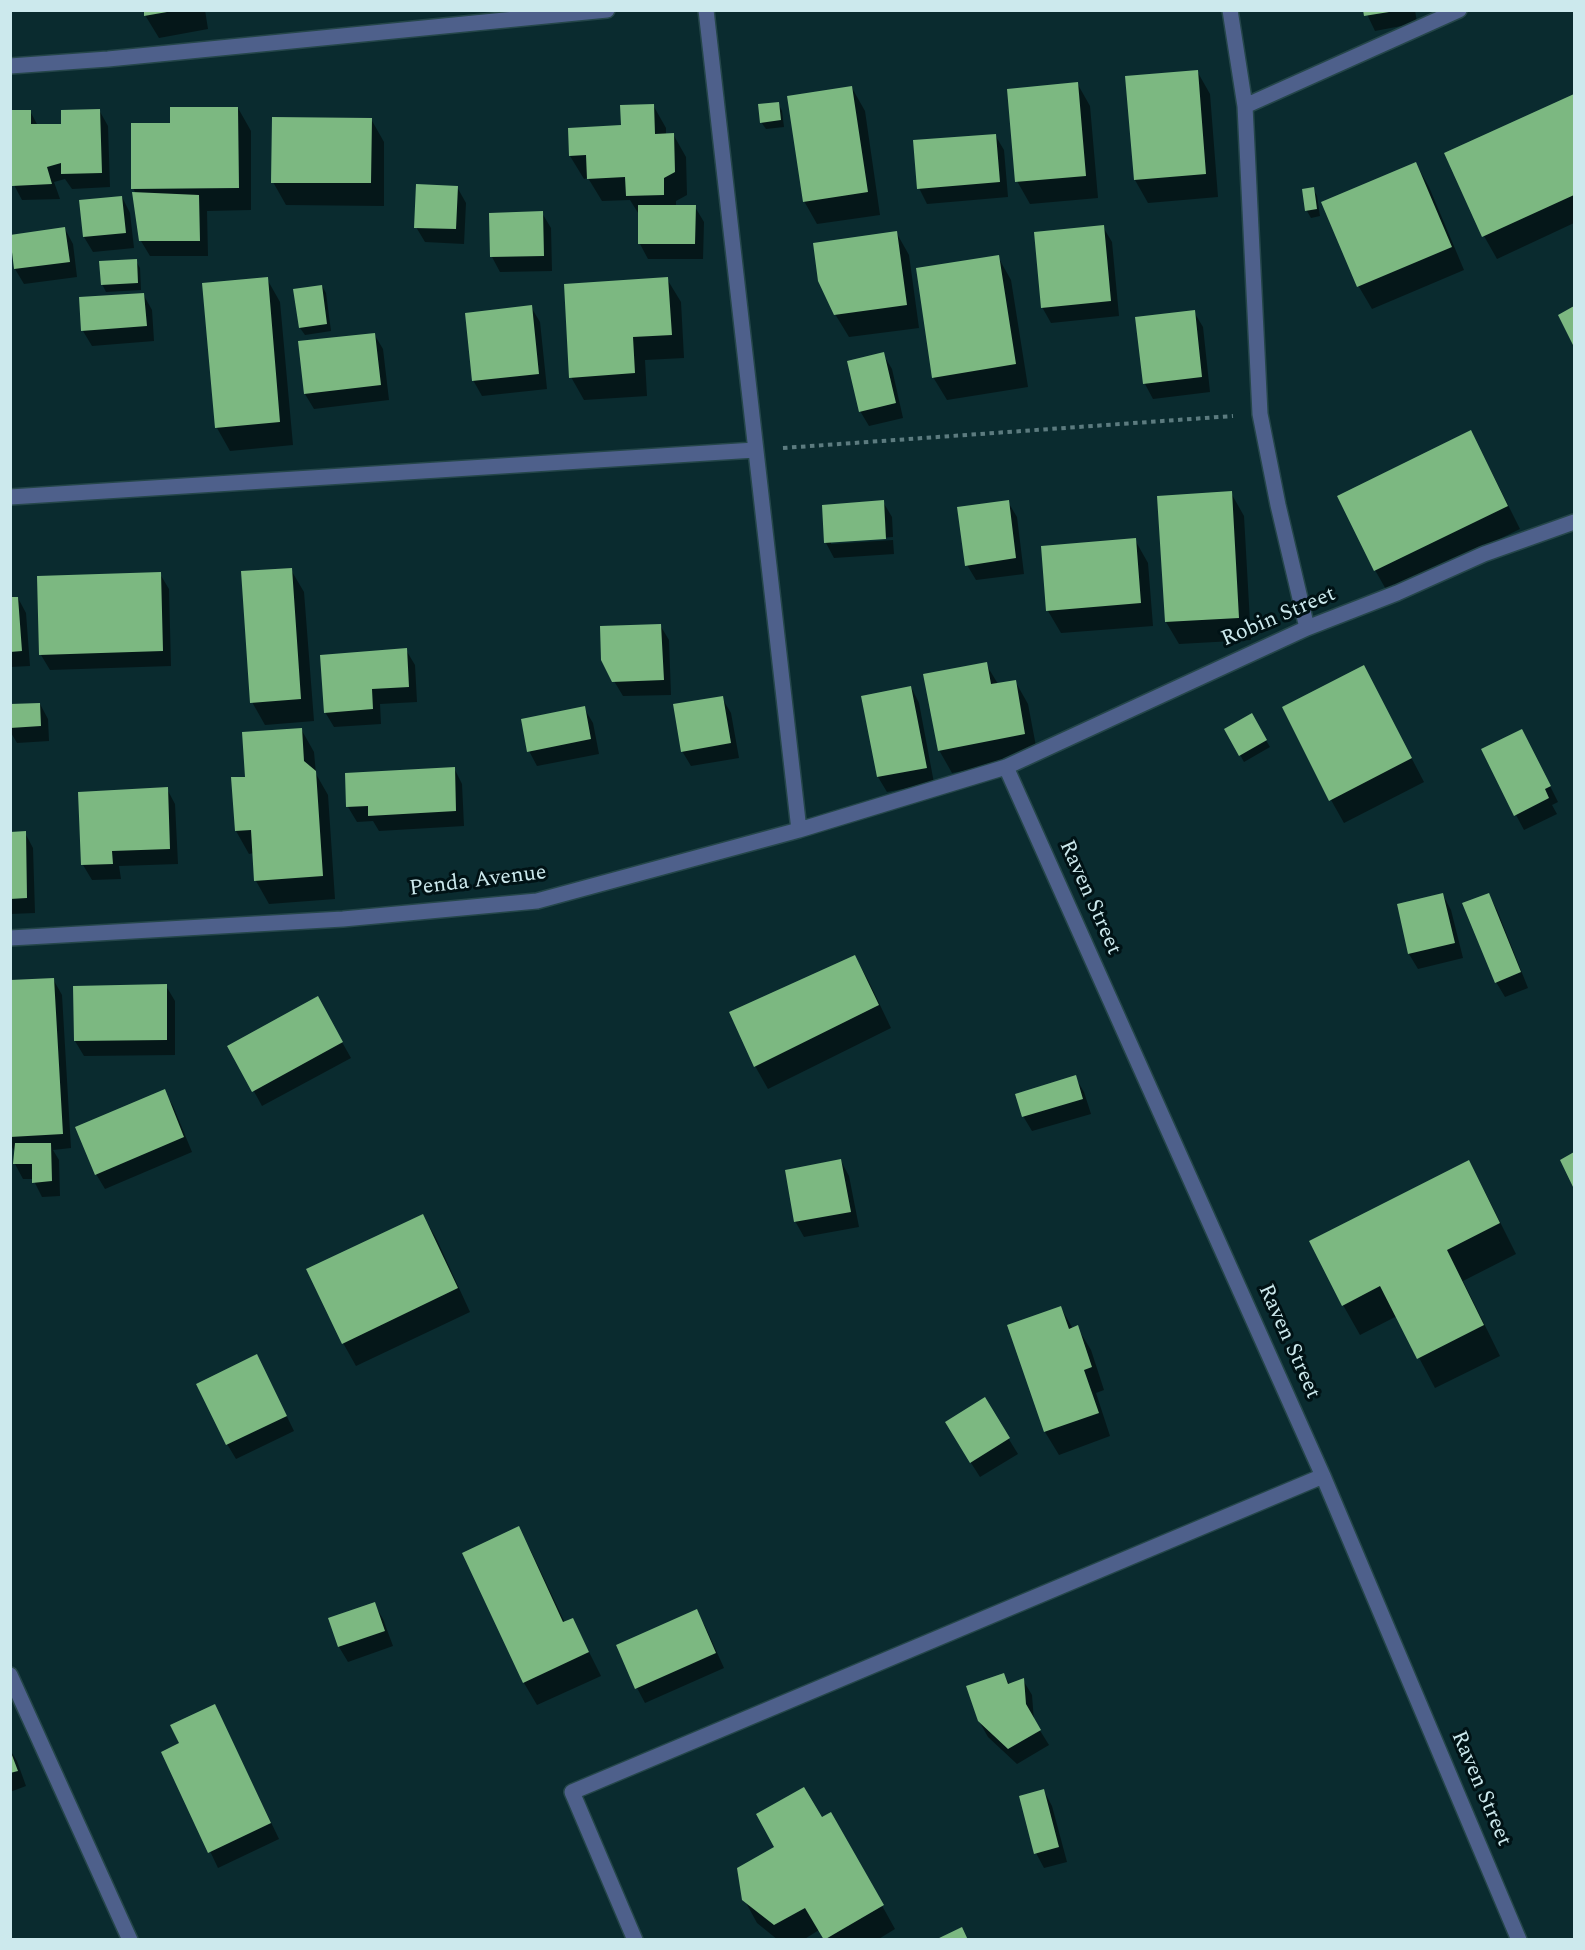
<!DOCTYPE html>
<html>
<head>
<meta charset="utf-8">
<style>
	body { margin:0 }
	#map { position:relative; width:1585px; height:1950px; overflow:hidden; background:#0a2b2f; font-family:Spectral,serif }
	canvas { display:block }
	.frame { position:absolute; inset:0; border:12px solid #cce9ed; pointer-events:none }
</style>
</head>
<body>
<div id="map">
<canvas width="1585" height="1950"></canvas>
<div class="frame"></div>
</div>
<script>
const context = document.querySelector('canvas').getContext('2d');
context.lineJoin = 'round';
function paint(path, color) {
  context.fillStyle = color;
  context.fill(path, 'evenodd');
}
function stroke(path, color, width, dash) {
  context.strokeStyle = color;
  context.lineWidth = width;
  context.lineCap = dash ? 'butt' : 'round';
  context.setLineDash(dash || []);
  context.stroke(path);
}
function drawText(font, color, halo, rows, align = 'center') {
  context.font = font + ' Spectral,serif';
  context.lineWidth = 6;
  context.setLineDash([]);
  context.textBaseline = 'middle';
  context.strokeStyle = halo;
  context.fillStyle = color;
  for (const [text, x, y, turn = 0] of rows) {
    context.save();
    context.translate(x, y);
    context.rotate((+turn || 0) * Math.PI / 180);
    context.textAlign = isNaN(turn) ? turn : align;
    if (halo) context.strokeText(text, 0, 0);
    context.fillText(text, 0, 0);
    context.restore();
  }
}
paint(new Path2D(`
	M145,10H205L208,29L159,38L145,15Z
	M1365,10H1415L1417,23L1375,31Z
	M1197,71L1210,94L1218,197L1148,203L1135,180L1126,78Z
	M1077,83L1090,106L1098,198L1030,204L1017,181Z
	M852,88L865,111L880,215L817,224L804,201Z
	M1574,95V223L1497,259L1484,236L1446,154Z
	M778,103L782,111L784,127L766,129L761,122Z
	M653,105L666,128V135L673,134L686,157L687,195L676,201V207H695L704,222L703,259H648L640,244V216L630,200L602,201L588,178L584,179L570,156L623,127Z
	M238,108L251,131V210L207,211L208,256H150L141,241L136,194L133,188L171,125Z
	M99,110L108,126L110,187L72,189L65,179L54,182L60,199L22,200L14,185L30,111L38,126L62,125Z
	M371,119L384,142V206L286,205L273,182Z
	M995,135L1004,150L1008,197L927,204L919,188Z
	M1416,164L1429,187L1464,270L1372,309L1359,287L1323,203Z
	M457,187L466,203L464,244L425,242L416,227Z
	M1313,189L1317,196L1320,216L1311,218L1307,211L1303,190Z
	M122,197L130,213L134,248L93,252L84,237Z
	M542,213L551,228L552,271L500,272L492,257Z
	M1103,227L1112,242L1119,316L1051,323L1042,307Z
	M65,229L73,244L77,277L24,284L15,269L11,236Z
	M896,232L909,255L919,328L849,337L835,314Z
	M998,257L1011,280L1028,387L947,400L933,377Z
	M136,261L140,268L141,290L106,292L102,284Z
	M267,279L280,302L293,445L230,451L217,428Z
	M667,279L681,302L684,358L645,360L647,396L584,400L571,377Z
	M322,286L326,293L331,331L305,335L300,328L295,290Z
	M143,294L152,310L154,341L92,346L83,331Z
	M531,307L540,322L547,389L482,396L473,380Z
	M1194,312L1203,327L1210,392L1153,399L1145,384Z
	M374,334L383,349L389,400L314,409L305,394Z
	M883,354L892,369L903,418L869,426L860,411Z
	M1470,432L1483,455L1520,529L1388,593L1375,570Z
	M1231,493L1244,516L1251,640L1179,644L1166,622Z
	M883,502L892,517L893,537L831,541V544L893,540L894,554L834,558L826,543L823,506Z
	M1008,502L1017,517L1024,574L976,580L967,565Z
	M1135,540L1148,563L1153,626L1061,633L1048,611Z
	M291,570L304,592L314,721L265,725L252,702Z
	M160,574L169,589L171,666L50,670L41,655Z
	M18,598L26,613L30,666L10,667V599Z
	M660,625L669,640L671,695L623,696L614,681Z
	M406,650L415,665L417,702L380,704L381,724L334,727L325,712Z
	M986,664L998,684L1015,681L1028,704L1038,757L952,773L939,750Z
	M1364,667L1424,782L1344,823L1331,800Z
	M911,687L919,703L934,783L887,792L878,777L863,697Z
	M722,698L731,713L739,758L691,766L682,751Z
	M40,704L48,719L49,741L17,743L10,731V705Z
	M584,708L593,723L599,754L537,766L529,751Z
	M1251,715L1270,747L1244,762L1226,730Z
	M301,729L314,752L316,774L328,795L335,899L269,904L256,881L254,853L249,854L236,831L246,778Z
	M1530,746L1558,802L1552,805L1557,814L1524,830L1516,815Z
	M454,768L462,784L464,826L379,831L373,821L357,822L348,807Z
	M167,789L175,804L178,864L119,866L121,879L92,880L83,865Z
	M10,833H25L33,848L35,913L10,914Z
	M1443,895L1451,910L1463,958L1418,969L1409,954L1398,906Z
	M1489,895L1497,910L1528,988L1505,997L1496,982Z
	M855,957L868,980L891,1028L768,1089L755,1066Z
	M53,979L62,995L71,1148L53,1150L59,1160L60,1196L42,1197L33,1179H23L15,1164V1152L10,1144V982Z
	M166,986L175,1001V1055L84,1056L75,1041Z
	M317,998L351,1058L262,1106L229,1046Z
	M1075,1077L1084,1092L1091,1114L1032,1131L1023,1116Z
	M164,1091L173,1106L192,1152L105,1189L96,1174Z
	M841,1161L849,1176L859,1227L804,1237L795,1221Z
	M1468,1162L1485,1192L1516,1254L1463,1281L1500,1356L1435,1388L1397,1316L1360,1335L1343,1305Z
	M423,1216L436,1238L470,1312L356,1366L343,1343Z
	M1061,1308L1073,1329L1077,1327L1091,1350L1104,1390L1096,1393L1110,1436L1059,1455L1045,1432L1009,1326Z
	M265,1372L294,1431L236,1459L227,1444Z
	M984,1399L1018,1454L980,1477L955,1438Z
	M518,1528L531,1551L565,1623L573,1620L601,1676L537,1705L524,1683L464,1553Z
	M374,1604L383,1619L393,1646L348,1662L339,1647L329,1619Z
	M696,1611L705,1626L724,1668L645,1703L637,1688Z
	M1004,1675L1010,1685L1023,1680L1032,1695L1034,1721L1049,1745L1017,1764L988,1737L979,1721Z
	M215,1706L279,1839L218,1868L163,1752L181,1744Z
	M10,1750L17,1761L26,1786L10,1792Z
	M1044,1791L1052,1806L1067,1862L1044,1868L1036,1853Z
	M831,1814L895,1929L877,1940H824L819,1930L803,1940H778L757,1923L744,1899L776,1848Z`), '#0007');
paint(new Path2D(`
	M144,10H167V12L144,16Z
	M1363,10H1389V12L1364,16Z
	M1198,70L1206,174L1134,180L1125,76Z
	M1078,82L1086,176L1015,182L1007,89Z
	M852,86L868,192L803,202L787,96Z
	M1574,94V195L1482,237L1444,153Z
	M779,102L781,120L760,123L758,104Z
	M654,104L655,134L674,133L675,172L664,178V195L626,196L625,177L587,179L586,155L569,156L568,128L621,125L620,105Z
	M170,107H238L239,188L131,189V123H170Z
	M100,109L102,173L61,174V163L47,167L52,184L12,186L10,110H31V124H61V110Z
	M272,117L372,118L371,183H271Z
	M996,134L1000,182L917,189L913,140Z
	M1416,162L1452,247L1357,287L1321,202Z
	M416,184L458,186L456,229L414,228Z
	M1314,187L1317,209L1305,211L1302,189Z
	M132,192L199,195L200,241H139Z
	M122,196L126,233L83,237L79,200Z
	M638,205H696L695,244H638Z
	M543,211L544,256L490,257L489,213Z
	M1104,225L1111,301L1041,308L1034,232Z
	M65,227L70,262L14,269L10,235Z
	M897,231L907,305L834,315L818,281L813,243Z
	M999,255L1016,364L932,378L916,268Z
	M137,259L138,283L101,285L99,261Z
	M268,277L280,422L215,428L202,283Z
	M668,277L672,335L633,337L635,373L569,378L564,284Z
	M322,285L327,324L299,328L293,289Z
	M144,293L147,326L81,331L79,297Z
	M532,305L539,374L472,381L465,313Z
	M1574,306V347L1558,315Z
	M1195,310L1202,377L1143,384L1135,317Z
	M375,333L381,385L304,394L298,341Z
	M884,352L896,403L859,412L847,361Z
	M1471,430L1508,506L1374,571L1337,496Z
	M1232,491L1239,618L1165,622L1157,496Z
	M884,500L886,539L824,543L822,505Z
	M1009,500L1016,558L965,566L957,507Z
	M1136,538L1141,603L1046,611L1041,546Z
	M292,568L301,699L250,703L241,571Z
	M161,572L163,651L39,655L37,576Z
	M10,597H18L22,651L10,652Z
	M661,624L664,680L612,682L601,660L600,626Z
	M407,648L409,687L372,689L373,709L324,713L320,655Z
	M987,662L991,684L1016,680L1025,734L938,751L923,674Z
	M1364,665L1412,758L1329,801L1282,707Z
	M911,686L927,768L877,777L861,696Z
	M723,696L731,743L681,752L673,704Z
	M40,703L41,726L10,728V704Z
	M585,706L591,739L527,752L521,719Z
	M1252,713L1267,740L1239,756L1224,729Z
	M302,728L304,761L316,771L323,876L254,881L251,830L235,831L231,777H245L242,732Z
	M1522,729L1551,786L1545,789L1549,798L1514,816L1481,749Z
	M455,767L456,811L368,816V806L346,807L345,773Z
	M168,787L170,849L112,851L113,864L81,865L78,792Z
	M26,831L27,898L10,899V832Z
	M1443,893L1455,943L1408,954L1397,904Z
	M1489,893L1521,972L1495,983L1462,903Z
	M855,955L879,1005L754,1067L729,1012Z
	M54,978L63,1134L10,1137V980Z
	M167,984V1040L74,1041L73,986Z
	M318,996L343,1042L252,1092L227,1046Z
	M1076,1075L1083,1099L1022,1117L1015,1094Z
	M165,1089L184,1137L95,1175L75,1127Z
	M15,1143H51L52,1181L32,1183V1164H13Z
	M1574,1152V1189L1560,1160Z
	M841,1159L851,1212L794,1222L785,1170Z
	M1469,1160L1500,1223L1447,1250L1484,1325L1417,1359L1380,1286L1342,1306L1309,1241Z
	M423,1214L458,1288L342,1344L306,1269Z
	M1061,1306L1069,1329L1078,1325L1092,1367L1084,1370L1099,1413L1044,1432L1007,1325Z
	M257,1354L287,1416L226,1445L196,1384Z
	M985,1397L1010,1438L970,1463L945,1422Z
	M519,1526L563,1622L573,1618L589,1652L523,1683L462,1553Z
	M375,1602L385,1631L338,1647L328,1618Z
	M697,1609L716,1653L635,1689L616,1645Z
	M1004,1673L1008,1684L1024,1678L1026,1704L1041,1730L1008,1749L978,1721L966,1686Z
	M215,1704L271,1823L208,1853L161,1752L179,1743L170,1725Z
	M10,1750L18,1771L10,1773Z
	M804,1787L822,1817L831,1812L884,1905L824,1940L805,1908L774,1925L742,1900L737,1868L774,1847L756,1814Z
	M1044,1789L1059,1847L1034,1854L1019,1796Z
	M962,1927L968,1940H935Z`), '#7cb881');
const minor = new Path2D(`
	M706,10L799,830
	M1230,10L1245,106L1260,414L1278,505L1307,628
	M10,66L108,59L607,10
	M1245,106L1459,10
	M10,497L755,450
	M1006,767L1323,1476L1519,1940
	M10,938L343,919L537,901L799,830L1006,767L1307,628L1397,593L1484,554L1574,522
	M10,1675L130,1940
	M635,1940L572,1792L1323,1476`);
stroke(minor, '#25464a', 18);
stroke(new Path2D(`
	M783,448L1233,416`), '#5c7b7f', 4, [4.5, 4.5]);
stroke(minor, '#4e608b', 15);
drawText('22px', '#cce9ed', '#001215', [
	["Robin Street",1279,618,-23],
	["Penda Avenue",478,882,-7],
	["Raven Street",1089,898,66],
	["Raven Street",1288,1342,66],
	["Raven Street",1480,1789,67]
]);
</script>
</body>
</html>
